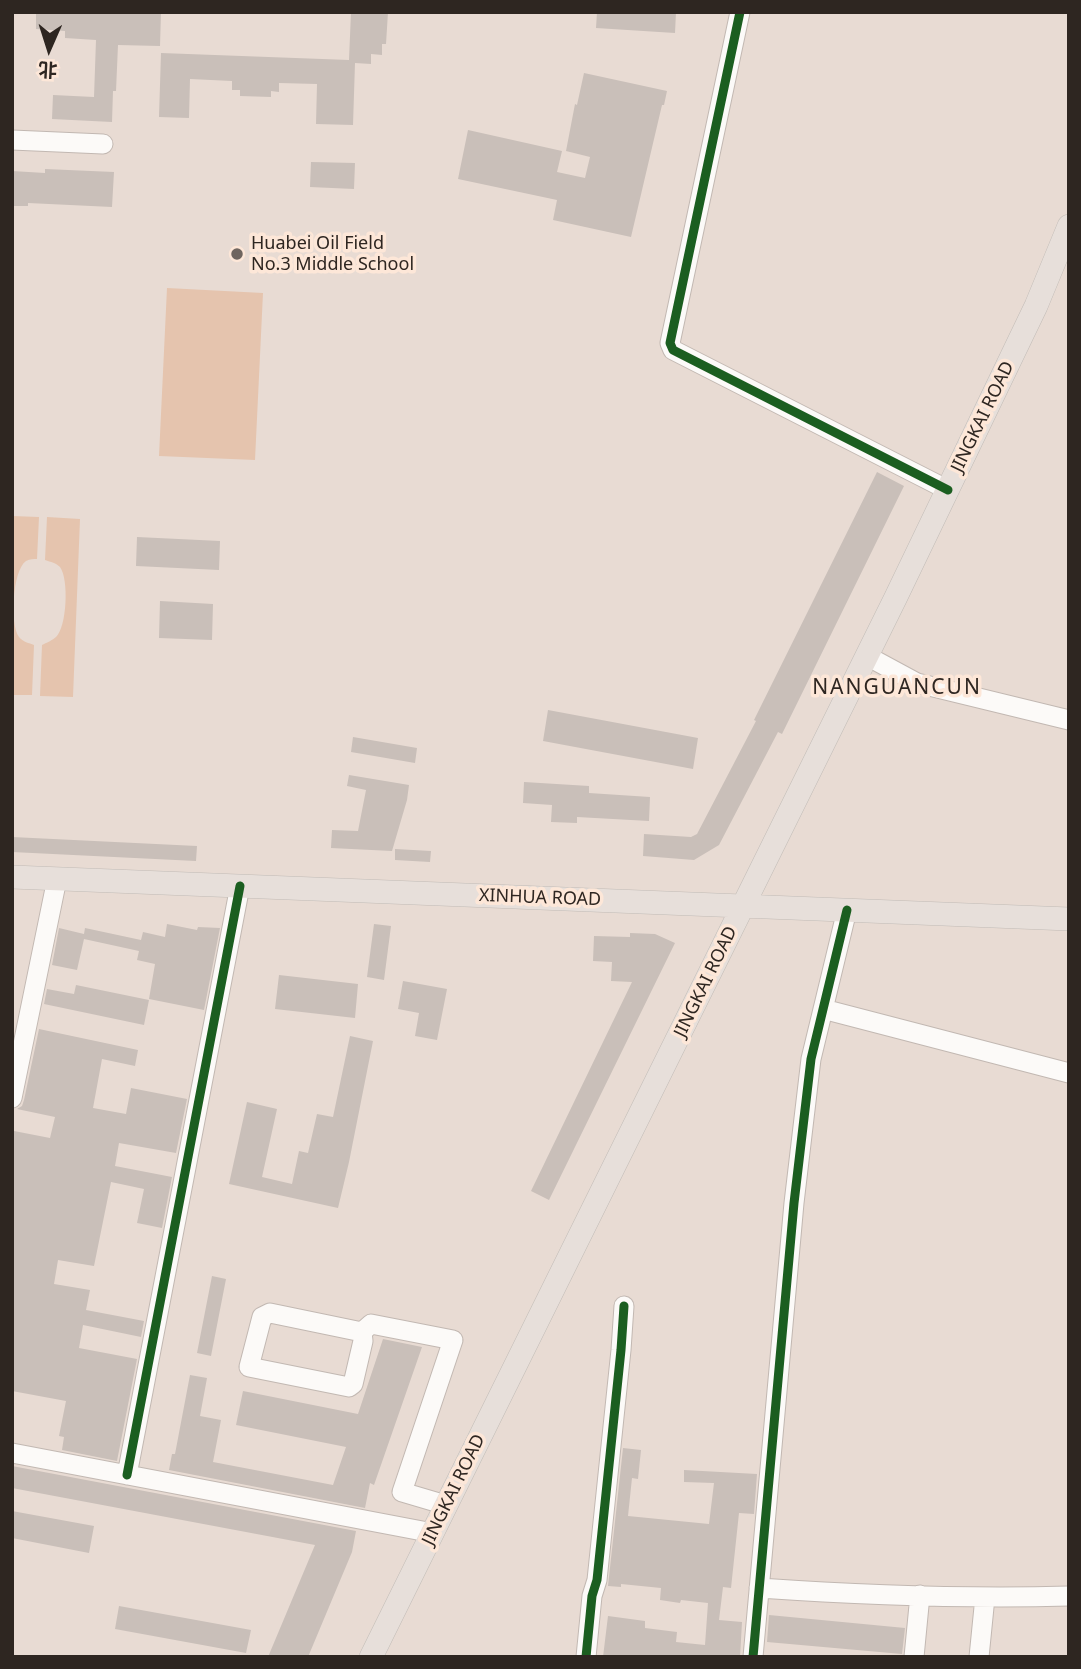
<!DOCTYPE html>
<html>
<head>
<meta charset="utf-8">
<style>
	body { margin:0 }
	#map { position:relative; width:1081px; height:1669px; overflow:hidden; background:#e8dbd3; font-family:"Noto Sans","Noto Sans SC",sans-serif }
	canvas { display:block }
	.frame { position:absolute; inset:0; border:14px solid #2e2621; pointer-events:none }
	.north { position:absolute; left:14px; top:14px; width:70px; height:70px; -webkit-text-stroke:5px #fde7d8; paint-order:stroke; rotate:183deg; font-size:19px; font-weight:700; line-height:28px; text-align:center; color:#2e2621 }
	.north::after { content:''; display:block; margin:auto; width:24px; height:32px; background:#2e2621; clip-path:polygon(50% 0,100% 100%,50% 72%,0 100%) }
</style>
</head>
<body>
<div id="map">
<canvas width="1081" height="1669"></canvas>
<div class="frame"></div>
<div class="north">北</div>
</div>
<script>
const context = document.querySelector('canvas').getContext('2d');
context.lineJoin = 'round';
function paint(path, color) {
  context.fillStyle = color;
  context.fill(path, 'evenodd');
}
function stroke(path, color, width, dash) {
  context.strokeStyle = color;
  context.lineWidth = width;
  context.lineCap = dash ? 'butt' : 'round';
  context.setLineDash(dash || []);
  context.stroke(path);
}
function drawText(font, color, halo, rows, align = 'center') {
  context.font = font + ' "Noto Sans",sans-serif';
  context.lineWidth = 7;
  context.setLineDash([]);
  context.textBaseline = 'middle';
  context.strokeStyle = halo;
  context.fillStyle = color;
  for (const [text, x, y, turn = 0] of rows) {
    context.save();
    context.translate(x, y);
    context.rotate((+turn || 0) * Math.PI / 180);
    context.textAlign = isNaN(turn) ? turn : align;
    if (halo) context.strokeText(text, 0, 0);
    context.fillText(text, 0, 0);
    context.restore();
  }
}
paint(new Path2D(`
	M167,288L263,293L255,460L159,456Z
	M12,516L39,517L37,559C34,559 30,559 26,561C12,571 10,625 19,637C23,642 29,643 34,645L32,695H12Z
	M47,517L80,519L73,697L40,696L42,645C46,643 53,640 56,637C67,627 69,579 60,567C56,563 51,562 45,560Z`), '#e5c4ae');
paint(new Path2D(`
	M36,12L131,14V12H161L160,46L118,45L116,91H113L112,122L52,119L53,95L94,97L96,40L65,38V31L36,29Z
	M351,12H388L386,44H382V55L371,54V64L355,63L353,125L316,124L317,84L279,83V92L271,91V97L240,96V90H232V81L190,79L189,118L159,117L161,53L349,60Z
	M597,12H676L675,33L596,28Z
	M584,73L667,91L664,105H662L631,237L553,220L557,200L458,179L468,130L562,151L557,172L585,178L590,157L566,151L575,104L577,105Z
	M311,162L355,163L354,189L310,187Z
	M45,169L114,172L112,207L28,203V206H12V171L45,173Z
	M877,472L904,486L782,734L778,732L719,845L694,860L643,856L644,834L691,837L697,834L756,721L754,720Z
	M137,537L220,541L219,570L136,566Z
	M160,601L213,604L212,640L159,638Z
	M548,710L698,738L693,769L543,741Z
	M353,737L417,748L415,763L351,752Z
	M349,775L409,785L407,800L392,851L331,848L332,830L358,831L366,790L347,786Z
	M524,782L589,786V793L650,797L649,821L577,817V823L551,822L552,805L523,803Z
	M12,837L197,846L196,861L12,852Z
	M395,849L431,851L430,862L395,860Z
	M167,924L197,930L198,927L220,928L204,1010L149,999L155,964L137,960L139,951L84,939L77,970L52,965L59,928L84,934L85,928L141,940L143,932L165,937Z
	M374,924L391,926L384,980L367,977Z
	M630,933L655,934L675,943L549,1200L531,1191L632,982L611,981L612,962L593,961L594,936L630,937Z
	M279,975L358,984L355,1018L275,1009Z
	M403,981L447,989L437,1040L415,1036L419,1013L398,1009Z
	M76,985L149,1000L144,1025L44,1004L47,989L74,994Z
	M39,1029L138,1050L135,1066L102,1059L93,1108L126,1114L131,1088L187,1099L176,1153L119,1143L115,1166L172,1177L162,1228L137,1223L144,1189L111,1182L94,1266L58,1260L54,1284L90,1290L86,1310L144,1321L141,1337L83,1325L79,1348L137,1359L117,1461L62,1450L64,1437L59,1436L66,1401L12,1391V1139L14,1131L50,1138L55,1117L17,1109L22,1106L24,1100Z
	M350,1036L373,1041L349,1162L338,1208L229,1184L247,1102L277,1109L262,1177L292,1184L299,1151L308,1153L317,1114L333,1117Z
	M212,1276L226,1279L211,1356L197,1353Z
	M383,1339L422,1347L374,1485L370,1483L365,1508L169,1470L172,1454H175L190,1375L207,1378L200,1416L221,1420L213,1462L333,1485L346,1447L236,1425L243,1391L358,1414Z
	M623,1448L641,1450L638,1479L632,1478L628,1516L709,1524L714,1483L684,1482V1470L757,1474L754,1514L739,1513L731,1588L723,1587L719,1620L742,1622L740,1657H603L608,1616L645,1621V1628L677,1632L676,1642L705,1645L708,1603L681,1600L680,1603L660,1600L661,1588L621,1584V1587L608,1586Z
	M12,1466L356,1531L352,1552L308,1657H268L315,1545L12,1488Z
	M12,1511L94,1526L89,1553L12,1538Z
	M119,1606L251,1630L246,1653L115,1629Z
	M769,1615L905,1628L902,1654L767,1642Z`), '#c9bfb9');
const minor = new Path2D(`
	M740,12L670,343L673,350L948,490
	M12,140L103,144
	M867,656L917,683L1069,720
	M823,1009L1069,1073
	M12,1098L57,879
	M362,1332L363,1341L353,1384L349,1387L249,1367L262,1317L270,1313L362,1332L371,1324L453,1340L402,1492L446,1505
	M12,1453L433,1533
	M127,1475L240,886
	M759,1588C862,1595 966,1599 1069,1596
	M586,1657L592,1596L597,1580L621,1350L624,1306
	M753,1657L794,1203L811,1059L847,910
	M914,1657L920,1595
	M979,1657L985,1597`);
const major = new Path2D(`
	M12,877L1069,919
	M371,1657L895,599L1036,306L1069,226`);
stroke(minor, '#c2b8b2', 21);
stroke(major, '#c1bbb6', 24);
stroke(minor, '#fcfaf8', 19);
stroke(major, '#e7dfda', 23);
stroke(new Path2D(`
	M740,12L670,343L673,350L948,490
	M127,1475L240,886
	M586,1657L592,1596L597,1580L621,1350L624,1306
	M753,1657L794,1203L811,1059L847,910`), '#1b5e20', 9);
for (const [x, y, r, color] of [
	[237,254,7,"#6f655f"]
]) {
  const dot = new Path2D();
  dot.arc(x, y, r, 0, 2 * Math.PI);
  context.fillStyle = color;
  context.fill(dot);
  stroke(dot, '#fde7d8', 2.5);
}
drawText('18px', '#2e2621', '#fde7d8', [
	["Huabei Oil Field",251,244],
	["No.3 Middle School",251,265]
], 'left');
drawText('18px', '#2e2621', '#fde7d8', [
	["JINGKAI ROAD",983,417,-64],
	["XINHUA ROAD",540,898,2],
	["JINGKAI ROAD",706,982,-64],
	["JINGKAI ROAD",454,1490,-64]
]);
context.letterSpacing = '2px';
drawText('21px', '#2e2621', '#fde7d8', [
	["NANGUANCUN",897,688]
]);
context.letterSpacing = '0px';
</script>
</body>
</html>
